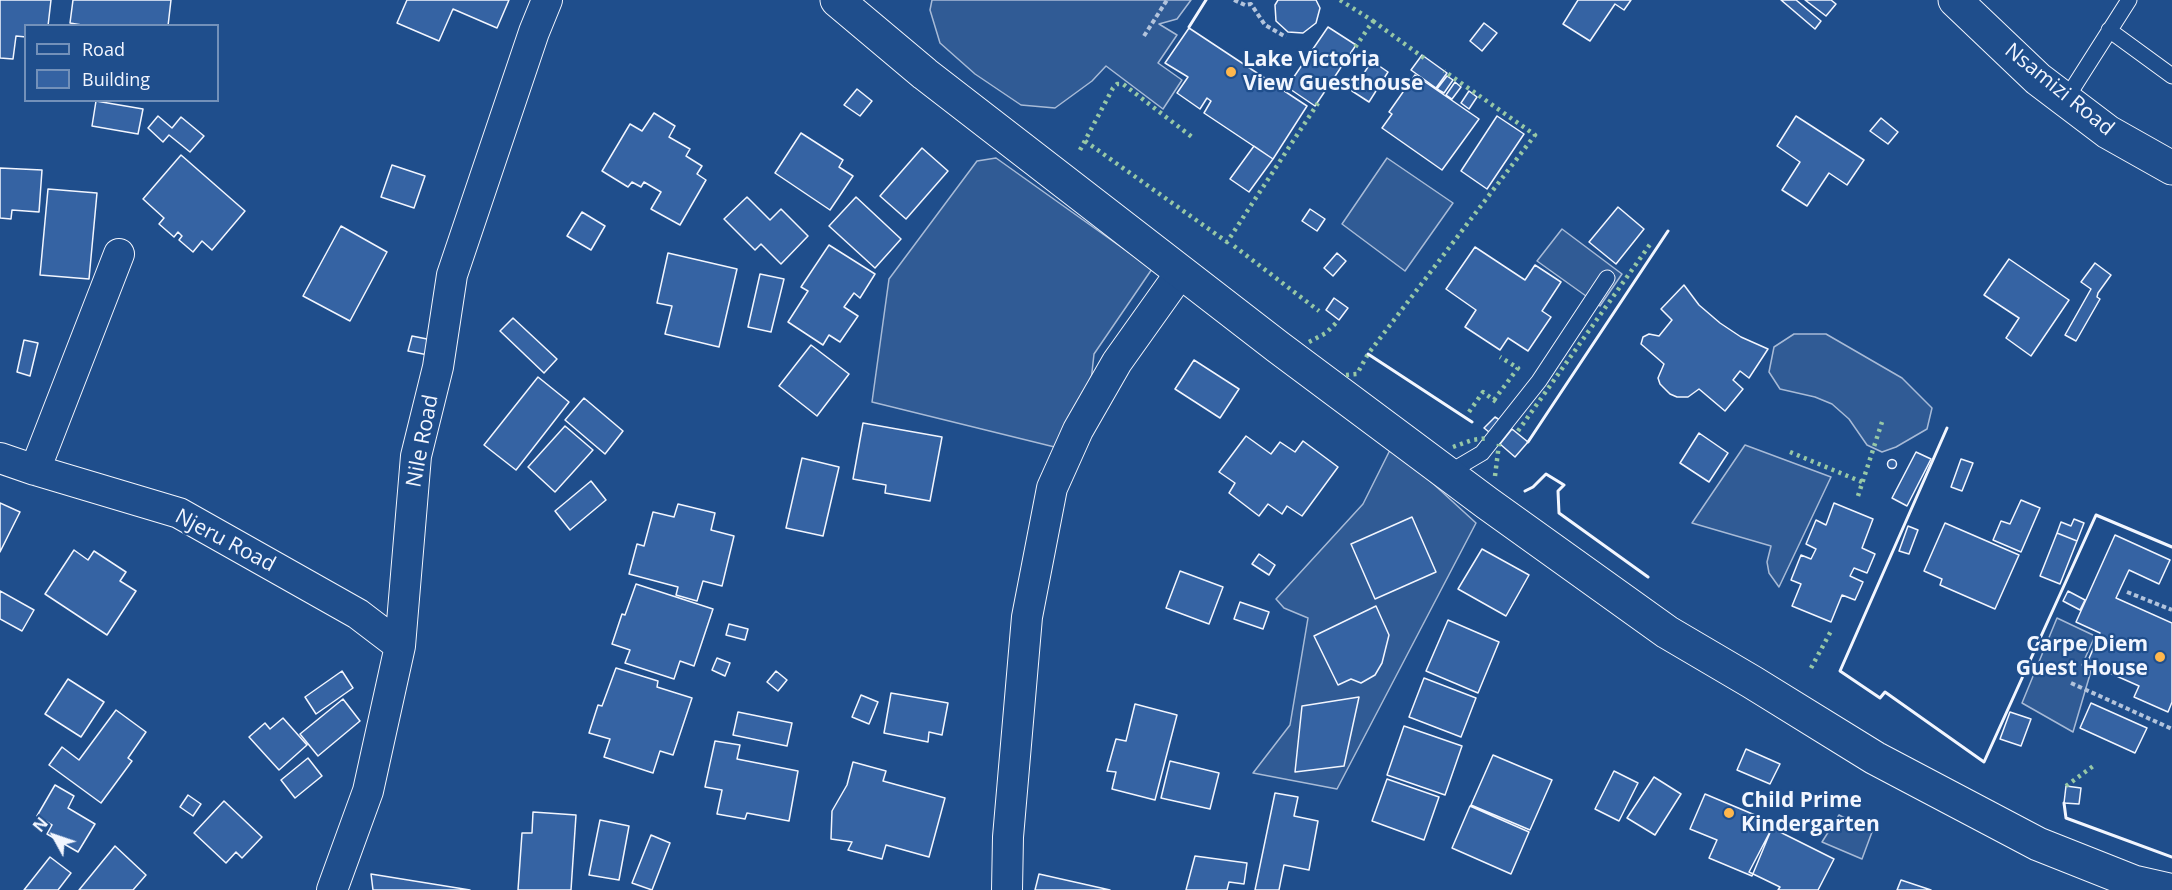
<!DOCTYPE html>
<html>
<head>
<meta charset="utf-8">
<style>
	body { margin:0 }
	#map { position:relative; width:2172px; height:890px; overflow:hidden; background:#1f4e8c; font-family:"Open Sans",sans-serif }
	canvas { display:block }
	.legend { position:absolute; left:24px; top:24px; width:195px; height:78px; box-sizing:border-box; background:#1f4e8c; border:2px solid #7391ba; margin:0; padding:8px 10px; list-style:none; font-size:18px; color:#f2f6ff }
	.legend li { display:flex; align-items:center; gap:12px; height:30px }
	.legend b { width:30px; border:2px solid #7391ba }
	.north { position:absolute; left:24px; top:806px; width:60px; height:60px; -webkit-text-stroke:4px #1f4e8c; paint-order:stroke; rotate:310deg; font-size:16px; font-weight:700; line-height:24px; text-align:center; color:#f2f6ff }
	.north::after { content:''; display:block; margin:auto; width:21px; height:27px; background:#f2f6ff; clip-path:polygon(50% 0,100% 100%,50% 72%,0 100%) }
</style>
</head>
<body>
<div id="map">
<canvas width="2172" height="890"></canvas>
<ul class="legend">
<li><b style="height:8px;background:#1f4e8c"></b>Road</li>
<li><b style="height:16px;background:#3563a3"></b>Building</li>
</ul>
<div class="north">N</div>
</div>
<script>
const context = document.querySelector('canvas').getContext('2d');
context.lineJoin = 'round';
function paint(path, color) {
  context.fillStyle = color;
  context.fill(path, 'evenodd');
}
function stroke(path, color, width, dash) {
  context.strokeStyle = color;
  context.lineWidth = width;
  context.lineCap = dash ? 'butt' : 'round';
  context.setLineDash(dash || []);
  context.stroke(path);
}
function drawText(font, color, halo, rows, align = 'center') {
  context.font = font + ' "Open Sans",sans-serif';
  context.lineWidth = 4.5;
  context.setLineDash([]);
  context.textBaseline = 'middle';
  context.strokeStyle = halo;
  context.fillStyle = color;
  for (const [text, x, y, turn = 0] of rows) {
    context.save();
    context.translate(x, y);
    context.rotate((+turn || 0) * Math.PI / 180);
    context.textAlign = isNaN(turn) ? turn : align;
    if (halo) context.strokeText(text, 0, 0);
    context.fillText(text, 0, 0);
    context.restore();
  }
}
const built = new Path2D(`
	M932,0H1191L1177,19L1159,24L1177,35L1158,63L1182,80L1163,109L1106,66L1092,81L1055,108L1021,105L975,74L940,43L930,10Z
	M996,158L1152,269L1094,354L1083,454L872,402L889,279L977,161Z
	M1387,158L1453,203L1405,271L1342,224Z
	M1562,229L1622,274L1600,306L1537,261Z
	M1794,334H1826L1902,378L1932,408L1927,429L1896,447L1882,452L1867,445L1849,419L1832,404L1815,397L1780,389L1769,372L1774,347Z
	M1745,445L1831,477L1779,587L1769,573L1767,562L1771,546L1692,523Z
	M1392,446L1476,523L1337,789L1253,773L1290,725L1308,618L1284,608L1276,599L1363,504Z
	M2057,618L2095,636L2082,665L2091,671L2073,732L2022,703Z
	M1839,815L1872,832L1862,859L1822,842Z`);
paint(built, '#305b95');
stroke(built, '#a8bbd7', 1.5);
const building = new Path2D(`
	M0,0H51L48,26H26V37L16,36L13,59L0,58Z
	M73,0H171L168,26H88L70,23Z
	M407,0H509L497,28L453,9L439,41L397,23Z
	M1278,0H1316L1320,8L1316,23L1303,33L1288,32L1276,21L1275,5Z
	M1578,0H1631L1624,10L1615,4L1590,41L1563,24Z
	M1781,0H1796L1821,21L1815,29Z
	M1805,0H1831L1836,4L1826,16Z
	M1484,23L1497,33L1482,51L1470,41Z
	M1328,27L1356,45L1315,106L1287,87Z
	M1189,28L1307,106L1273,159L1204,113L1211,101L1207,98L1200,109L1177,93L1188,77L1165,63Z
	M1422,55L1447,73L1436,88L1411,70Z
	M1372,61L1388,72L1369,102L1352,91Z
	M1415,75L1479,119L1442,170L1382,128L1392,114L1389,112Z
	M1447,76L1453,80L1444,93L1437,89Z
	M1455,82L1461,87L1452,99L1446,95Z
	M857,89L872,101L860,116L844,105Z
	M1469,91L1477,97L1469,109L1461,103Z
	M96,101L143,109L138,134L92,126Z
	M654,113L675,126L669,137L690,149L686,156L702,166L697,174L706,180L680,225L651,209L661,192L644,182L641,187L632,182L628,187L602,171L630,124L642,131Z
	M158,116L172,128L181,117L204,136L190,152L169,135L163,142L148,128Z
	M1497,116L1524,134L1487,189L1461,171Z
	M1796,116L1864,160L1847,185L1829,173L1807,206L1782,190L1800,162L1777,146Z
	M1881,118L1898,132L1888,144L1870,131Z
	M801,133L843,160L839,167L853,176L830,210L775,173Z
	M1254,146L1273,159L1249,192L1230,179Z
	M922,148L948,171L906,219L880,196Z
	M181,155L245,211L212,250L202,241L193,252L179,240L182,236L178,232L174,237L159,224L164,218L143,199Z
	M392,165L425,176L414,208L381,197Z
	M0,168L42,170L39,212L12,210L11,219L0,218Z
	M48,189L97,193L89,279L40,275Z
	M747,197L770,220L781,209L808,236L781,264L761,244L755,250L724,219Z
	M856,197L901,239L875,268L829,226Z
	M1618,207L1644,229L1616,264L1589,242Z
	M1310,209L1325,219L1317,231L1302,221Z
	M582,212L605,226L591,250L567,236Z
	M341,226L387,252L350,321L303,296Z
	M829,245L875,274L860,298L854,293L844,307L858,316L840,342L829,335L823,345L788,322L808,291L801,287Z
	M1475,247L1525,280L1535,265L1561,282L1542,311L1551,317L1528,351L1508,338L1500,350L1465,327L1476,310L1446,289Z
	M668,253L737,269L719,347L665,334L672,306L657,303Z
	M1337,253L1346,261L1333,276L1324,268Z
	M2009,259L2069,300L2031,356L2006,338L2019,318L1984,295Z
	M2095,263L2111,275L2098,293L2097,297L2100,299L2076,341L2065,335L2091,289L2081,282Z
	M760,274L784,279L771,332L748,327Z
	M1684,285L1699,305L1720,323L1741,337L1768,349L1749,378L1740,371L1733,380L1743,389L1725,411L1699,389L1688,397H1677L1670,394L1660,384L1658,378L1664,364L1641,344L1643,337L1649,334L1659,336L1672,320L1661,309Z
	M1334,298L1348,308L1339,320L1326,310Z
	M513,318L557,359L544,373L500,331Z
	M412,336L432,340L428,355L408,351Z
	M24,340L38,343L30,376L17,372Z
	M811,345L849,374L817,416L779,386Z
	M1194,360L1239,389L1220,418L1175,389Z
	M538,377L569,402L516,470L484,445Z
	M584,398L623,431L605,454L565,420Z
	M1495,417L1503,422L1494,436L1484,428Z
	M863,423L942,437L930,501L885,493L886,485L853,479Z
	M565,426L593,450L555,492L528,467Z
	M1512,429L1528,442L1515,457L1500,444Z
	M1699,433L1728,453L1709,482L1680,463Z
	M1246,436L1271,454L1280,442L1295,452L1303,441L1338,467L1302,516L1287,506L1282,514L1268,504L1259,516L1229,493L1235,483L1219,472Z
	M1916,452L1931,459L1907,506L1892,498Z
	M802,458L839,467L823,536L786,528Z
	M1961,459L1973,463L1962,491L1951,487Z
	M1887.5 464a4.5 4.5 0 1 1 9 0a4.5 4.5 0 1 1-9 0Z
	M591,481L606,500L570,530L555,511Z
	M2021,500L2040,508L2021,552L1993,540L2001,521L2010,524Z
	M0,503L20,512L0,552Z
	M1834,503L1873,519L1862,548L1875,554L1867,573L1854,568L1850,576L1863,582L1855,600L1842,595L1831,622L1792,606L1801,584L1791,580L1801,555L1811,559L1816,549L1806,544L1816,520L1826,525Z
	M678,504L715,513L711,530L734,536L722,586L703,581L697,601L676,595L678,587L629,574L637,544L644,546L653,512L674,517Z
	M1412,517L1436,572L1375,599L1351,544Z
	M2074,519L2084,523L2077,541L2057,533L2061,522L2071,526Z
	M1945,523L2019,555L1995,609L1940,585L1942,579L1924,571Z
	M1908,526L1918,530L1909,554L1899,551Z
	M2057,533L2077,541L2060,584L2040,576Z
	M2115,535L2170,560L2159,584L2129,570L2116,598L2172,623V702L2168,712L2134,697L2139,686L2087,663L2100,633L2076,622Z
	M1482,549L1529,575L1506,616L1458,589Z
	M74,550L88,560L94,551L126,572L120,581L136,591L107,635L45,594Z
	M1259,554L1275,565L1269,575L1252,564Z
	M1180,571L1223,587L1209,624L1166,608Z
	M636,584L713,609L694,666L680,661L674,679L625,663L630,650L612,644L622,614L625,615Z
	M0,591L34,610L22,631L0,619Z
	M2068,591L2085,600L2080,610L2063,601Z
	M1240,602L1269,612L1263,629L1234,619Z
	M1376,606L1389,635L1382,663L1375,675L1361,683L1351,679L1338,685L1314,636Z
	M1448,620L1499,642L1478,693L1426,671Z
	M729,624L748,629L745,640L726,635Z
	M717,658L730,663L725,676L712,670Z
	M616,668L658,681L657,687L692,698L673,755L660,751L653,773L604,757L610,739L589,733L598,705L602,706Z
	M342,671L353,688L316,714L305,697Z
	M776,671L787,680L778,691L767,682Z
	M1424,678L1476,698L1461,737L1409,717Z
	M68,679L104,702L81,737L45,714Z
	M891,693L948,703L942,735L929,732L928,742L884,733Z
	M861,695L878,702L869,724L852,717Z
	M1359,697L1344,766L1295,772L1302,706Z
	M343,699L360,721L318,756L300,734Z
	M2091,703L2147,728L2135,753L2080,728Z
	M1135,704L1177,715L1155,800L1112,789L1116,772L1107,771L1116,739L1126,741Z
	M116,710L146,732L128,758L132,761L101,803L49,765L62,747L79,760Z
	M738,712L792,723L787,746L733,735Z
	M2010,712L2031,719L2021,746L2000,739Z
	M283,718L307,745L279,770L249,737L265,723L270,729Z
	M1404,726L1462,746L1445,795L1387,775Z
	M715,741L740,745L737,759L798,771L789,821L747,813L745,819L717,814L722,790L705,787Z
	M1746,749L1780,764L1770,784L1737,770Z
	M1493,755L1552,780L1530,830L1471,805Z
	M308,758L322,776L295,798L281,780Z
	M1170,761L1219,773L1210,809L1161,798Z
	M853,762L886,771L883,781L945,798L929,857L886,845L882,859L848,850L852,842L831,839L832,811L847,785Z
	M1614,771L1638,783L1619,821L1595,809Z
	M1654,777L1681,794L1655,835L1627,818Z
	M1387,779L1439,797L1424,840L1372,821Z
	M55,785L74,796L68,808L95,824L78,852L47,834L52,825L37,816Z
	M2066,786L2081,788L2079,804L2064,803Z
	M1275,793L1298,797L1294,816L1318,821L1309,870L1284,865L1279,890H1255Z
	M1705,794L1774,823L1752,876L1709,858L1717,840L1690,829Z
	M188,795L201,804L193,816L180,807Z
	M224,801L262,837L242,858L236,852L226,863L194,833Z
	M1470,806L1529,832L1511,874L1452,848Z
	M533,812L576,815L571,890H518L522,833H532Z
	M600,820L629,826L619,880L589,875Z
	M1772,828L1834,859L1818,890H1778L1780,887L1749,872Z
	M651,835L670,843L652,890L632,883Z
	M115,846L146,875L133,890H79Z
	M1195,856L1247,863L1244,884L1229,882L1227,890H1186Z
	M50,857L71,873L58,890H24Z
	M371,874L470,890H373Z
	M1039,874L1110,890H1035Z
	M1901,880L1931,890H1897Z`);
paint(building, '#3563a3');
stroke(building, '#f2f6ff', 1.5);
const lane = new Path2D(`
	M2109,30L2172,76
	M2066,99L2129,0
	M1448,473L1482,453L1539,381L1607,278`);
const street = new Path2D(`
	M0,458L35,470L179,513L358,614L400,646
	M35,470L119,254
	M332,890L368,791L400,646L416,456L438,367L452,275L534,32L547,0
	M1007,890L1008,837L1027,617L1052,488L1078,430L1117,362L1181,272`);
const secondary = new Path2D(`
	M837,0L925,74L1278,347L1487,503L1667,632L1752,682L1875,758L2038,844L2134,882L2169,890
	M1955,0L2038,79L2108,132L2172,168`);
stroke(lane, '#f2f6ff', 17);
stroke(street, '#f2f6ff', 32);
stroke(secondary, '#f2f6ff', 35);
stroke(new Path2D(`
	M1234,0L1245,5L1251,4L1265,25L1286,37
	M1144,36L1167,0
	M2127,592L2172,610
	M2071,683L2172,729`), '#b3c4dc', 4, [4.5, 3]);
stroke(lane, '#1f4e8c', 15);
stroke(street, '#1f4e8c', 30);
stroke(secondary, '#1f4e8c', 33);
stroke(new Path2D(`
	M1340,0L1373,21L1354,49
	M1373,21L1424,58
	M1085,141L1227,242L1318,103
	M1080,150L1113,88L1117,84H1123L1192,137
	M1234,246L1319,311
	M1309,342L1326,333L1337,322
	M1346,375L1357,374L1368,354L1535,135L1444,71
	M1494,400L1518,368L1500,357
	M1469,412L1483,392L1499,404
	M1518,431L1651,243
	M1453,447L1472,440L1488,438
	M1790,452L1862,482
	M1495,476L1499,444
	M1858,496L1882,422
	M1811,668L1831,631
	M2066,786L2096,764`), '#97c8a6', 4.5, [3, 4.5]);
stroke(new Path2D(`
	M1189,27L1206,0
	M1368,354L1472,422
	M1947,428L1840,671L1880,698L1885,692L1984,762L2096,515L2172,547
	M1528,442L1668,231
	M1525,491L1533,487L1546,474L1564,485L1558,491L1559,513L1648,577
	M2064,803L2066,818L2172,857`), '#f2f6ff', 3);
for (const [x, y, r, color] of [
	[1231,72,6,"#ffb74d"],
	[2160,657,6,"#ffb74d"],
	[1729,813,6,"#ffb74d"]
]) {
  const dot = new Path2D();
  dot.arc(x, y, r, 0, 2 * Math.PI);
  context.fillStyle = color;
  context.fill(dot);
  stroke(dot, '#1f4e8c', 2);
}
drawText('bold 21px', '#f2f6ff', '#1f4e8c', [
	["Lake Victoria",1243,60],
	["View Guesthouse",1243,84],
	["Carpe Diem",2148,645,"right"],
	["Guest House",2148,669,"right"],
	["Child Prime",1741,801],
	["Kindergarten",1741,825]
], 'left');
drawText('21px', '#f2f6ff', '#1f4e8c', [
	["Nsamizi Road",2059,90,39],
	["Nile Road",423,441,-79],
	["Njeru Road",225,541,28]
]);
</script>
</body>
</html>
